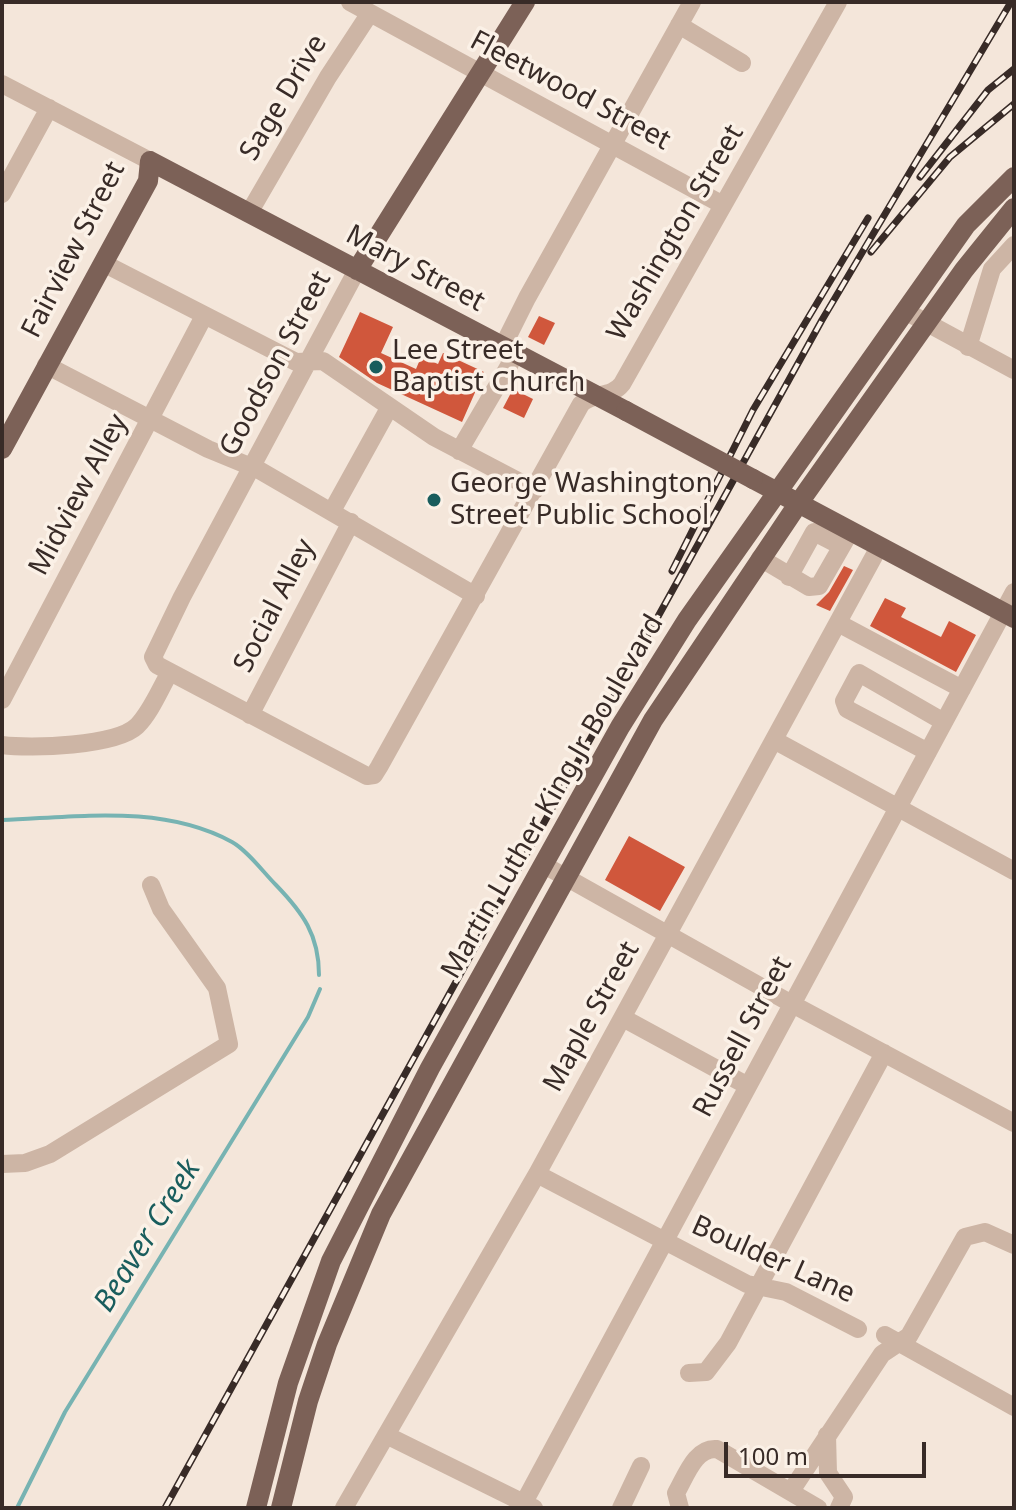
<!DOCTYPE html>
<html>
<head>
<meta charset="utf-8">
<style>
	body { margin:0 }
	#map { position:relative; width:1016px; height:1510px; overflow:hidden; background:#f4e6da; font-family:"Noto Sans",sans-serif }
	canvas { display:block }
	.frame { position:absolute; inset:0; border:4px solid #382b27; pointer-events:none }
	.scale { position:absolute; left:724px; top:1442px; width:202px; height:36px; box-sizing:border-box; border:4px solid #382b27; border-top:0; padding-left:10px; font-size:24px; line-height:28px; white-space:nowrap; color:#382b27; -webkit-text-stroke:6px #fbf1e7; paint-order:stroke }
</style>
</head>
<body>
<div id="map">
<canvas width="1016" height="1510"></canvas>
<div class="frame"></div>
<div class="scale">100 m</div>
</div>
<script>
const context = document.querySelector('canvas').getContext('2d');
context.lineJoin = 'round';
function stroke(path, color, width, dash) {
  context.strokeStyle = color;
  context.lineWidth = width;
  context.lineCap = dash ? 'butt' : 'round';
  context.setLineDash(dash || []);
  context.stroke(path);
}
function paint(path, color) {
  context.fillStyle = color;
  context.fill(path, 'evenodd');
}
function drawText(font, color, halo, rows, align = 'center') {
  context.font = font + ' "Noto Sans",sans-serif';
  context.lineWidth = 7;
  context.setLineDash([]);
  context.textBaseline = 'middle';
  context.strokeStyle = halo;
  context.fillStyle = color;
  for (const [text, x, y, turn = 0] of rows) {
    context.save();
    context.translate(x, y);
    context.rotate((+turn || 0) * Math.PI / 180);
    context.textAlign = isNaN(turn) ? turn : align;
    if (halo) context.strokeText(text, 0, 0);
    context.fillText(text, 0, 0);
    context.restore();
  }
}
stroke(new Path2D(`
	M2,820C79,817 162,804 232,842C248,851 263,872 276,885C303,913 319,935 319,975
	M17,1508L65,1412L308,1017L320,989`), '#77b3b2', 4);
paint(new Path2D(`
	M360,312L393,327L381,353L416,369L421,357L438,364L443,353L484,372L462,422L377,383L339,357Z
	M539,316L555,323L544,345L528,337Z
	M513,389L533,399L524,418L503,408Z
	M844,566L853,570L830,611L816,605L829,592Z
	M885,598L906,608L901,617L941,637L949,621L976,635L956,672L870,626Z
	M629,836L685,867L660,911L605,880Z`), '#d0573c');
stroke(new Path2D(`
	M350,2L723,205
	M679,25L742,63
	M2,84L150,161
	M2,194L49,108
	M249,213L328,77L370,13
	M103,263L296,362L323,361L434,437L535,490
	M357,270L182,597L153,657L157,665L367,776L374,775L379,767L581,404C594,392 611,398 622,384L838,2
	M905,311L1014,370
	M968,347L992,269L1014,245
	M46,365L208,449L259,470L476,596
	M459,451L510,364L508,336L527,298L692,2
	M332,511L389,408
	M760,558L809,587L819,586L850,532
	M789,577L814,532L841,546
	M838,623L962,689
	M2,700L204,316
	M250,715L351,522
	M774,740L1014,871
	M2,745C31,749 116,746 137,726C151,712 160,689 170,672
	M928,752L847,709L844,701L859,673L944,722
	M544,865L792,1004L1014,1123
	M623,1018L748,1086
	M2,1164L25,1163L50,1154L229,1044L217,988L161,909L151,885
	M537,1174L747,1284L786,1292L858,1329
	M885,1335L1014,1407
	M689,1373L706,1372L728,1343L884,1053
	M386,1435L534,1508
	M827,1435L828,1473L844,1497L839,1508
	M791,1491L882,1354L909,1336L965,1237L985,1232L1014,1245
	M344,1508L537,1174L879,547
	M521,1508L1014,592
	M621,1508L641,1466
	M680,1508L676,1493C686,1476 695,1447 717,1449L818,1508`), '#cdb5a5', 18);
stroke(new Path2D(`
	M357,270L525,2
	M2,449L148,181L150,161L626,411
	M753,479L1014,618
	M256,1508L288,1383L331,1261L430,1068L620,727L687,620L966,225L1014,177
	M281,1508L308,1401L327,1344L381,1214L653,720L798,504L964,270L1014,208`), '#7c6157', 20);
const rail = new Path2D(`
	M920,177L988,90L1014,69
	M871,252L950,157L1014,104
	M672,571L753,410L868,218
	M165,1508L822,320L1011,2`);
stroke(rail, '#382b27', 7);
stroke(rail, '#fbf1e7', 4, [12]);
stroke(new Path2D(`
	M626,411L753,479`), '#7c6157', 20);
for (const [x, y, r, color] of [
	[376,367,8,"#195d5d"],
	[434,500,8,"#195d5d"]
]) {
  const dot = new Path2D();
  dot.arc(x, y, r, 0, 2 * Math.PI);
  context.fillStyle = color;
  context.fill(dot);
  stroke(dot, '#fbf1e7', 3);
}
drawText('28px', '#382b27', '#fbf1e7', [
	["Fleetwood Street",570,91,28],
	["Sage Drive",284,98,-59],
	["Washington Street",676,233,-60],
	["Fairview Street",74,250,-63],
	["Mary Street",415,269,28],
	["Goodson Street",276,364,-62],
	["Midview Alley",79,495,-62],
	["Social Alley",275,606,-63],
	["Martin Luther King Jr Boulevard",553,797,-60],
	["Maple Street",592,1017,-61],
	["Russell Street",743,1037,-62],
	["Boulder Lane",773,1260,24]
]);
drawText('28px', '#382b27', '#fbf1e7', [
	["Lee Street",392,351],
	["Baptist Church",392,383],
	["George Washington",450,484],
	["Street Public School",450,516]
], 'left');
drawText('italic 30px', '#195d5d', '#fbf1e7', [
	["Beaver Creek",148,1236,-58]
]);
</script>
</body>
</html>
